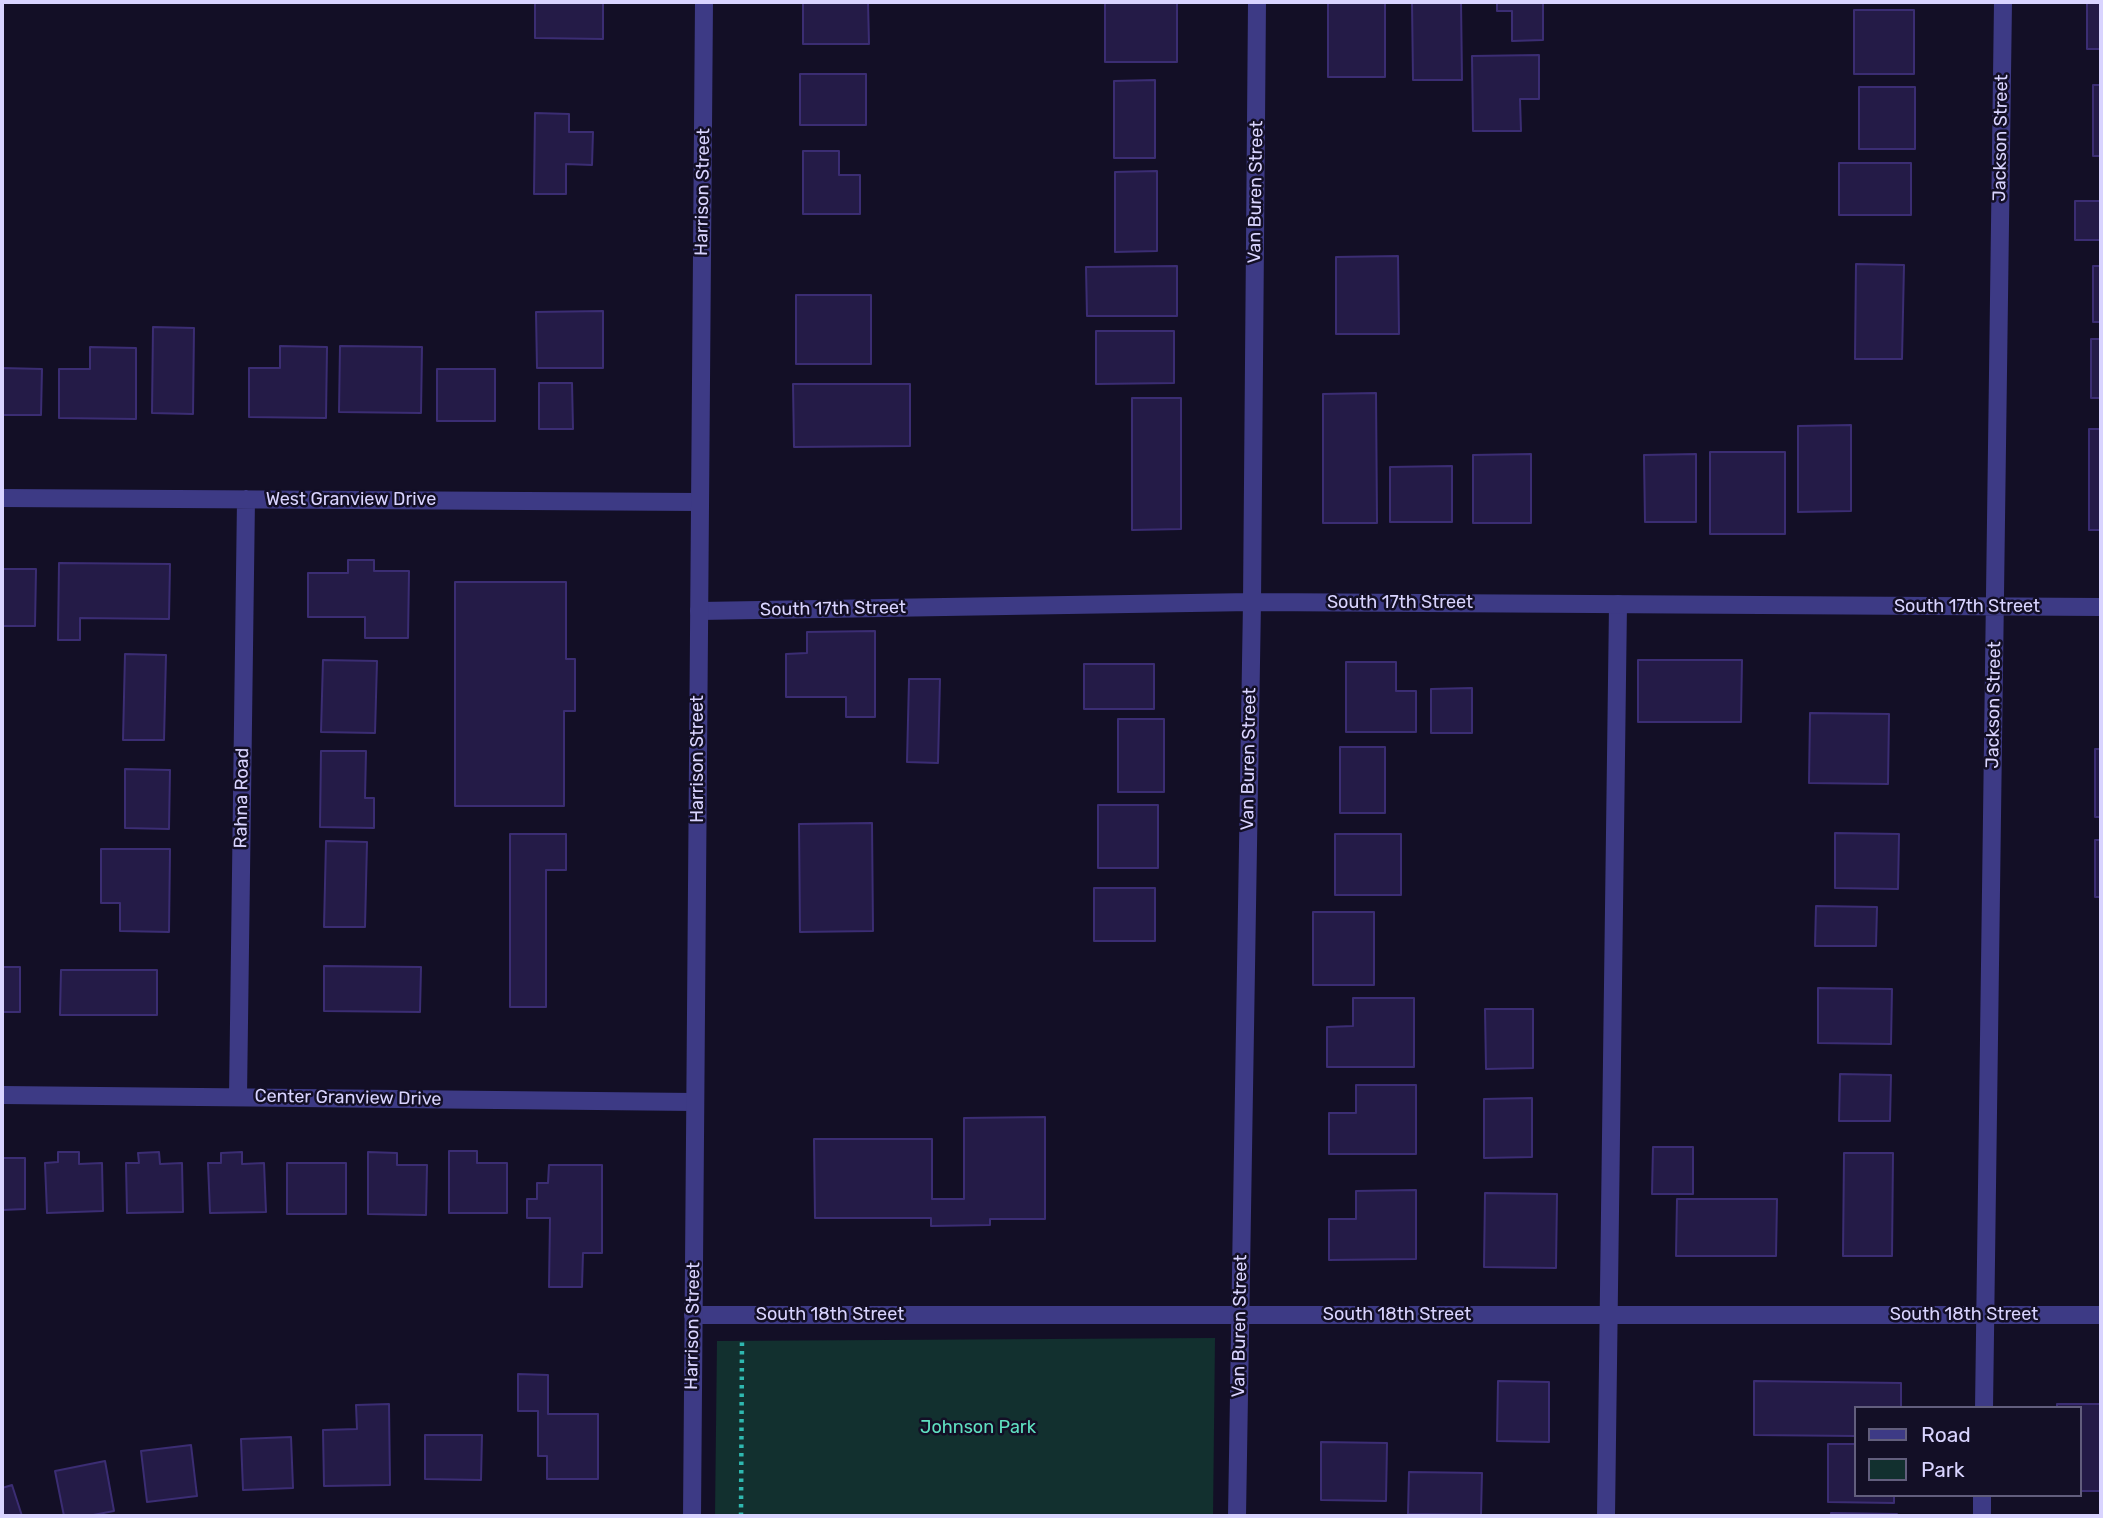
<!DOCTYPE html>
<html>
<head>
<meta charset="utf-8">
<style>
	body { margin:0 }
	#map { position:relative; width:2103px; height:1518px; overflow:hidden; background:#130f26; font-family:Rubik,sans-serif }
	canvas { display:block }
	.frame { position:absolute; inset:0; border:4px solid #d9d4ff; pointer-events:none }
	.legend { position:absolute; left:1854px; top:1406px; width:228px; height:91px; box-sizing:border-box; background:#130f26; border:2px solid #625e7d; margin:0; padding:9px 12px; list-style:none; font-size:21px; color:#d9d4ff }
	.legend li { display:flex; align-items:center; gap:14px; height:35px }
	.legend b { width:35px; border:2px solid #625e7d }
</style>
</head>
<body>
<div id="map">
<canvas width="2103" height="1518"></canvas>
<div class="frame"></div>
<ul class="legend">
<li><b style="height:9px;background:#3d3a85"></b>Road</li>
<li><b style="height:19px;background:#12302f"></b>Park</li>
</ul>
</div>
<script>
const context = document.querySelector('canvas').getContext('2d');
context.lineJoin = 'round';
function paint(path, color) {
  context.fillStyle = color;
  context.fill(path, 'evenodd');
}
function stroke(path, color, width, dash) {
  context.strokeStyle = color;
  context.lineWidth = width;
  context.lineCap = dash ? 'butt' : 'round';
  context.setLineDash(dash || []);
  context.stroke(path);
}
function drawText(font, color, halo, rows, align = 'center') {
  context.font = font + ' Rubik,sans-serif';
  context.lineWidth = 5;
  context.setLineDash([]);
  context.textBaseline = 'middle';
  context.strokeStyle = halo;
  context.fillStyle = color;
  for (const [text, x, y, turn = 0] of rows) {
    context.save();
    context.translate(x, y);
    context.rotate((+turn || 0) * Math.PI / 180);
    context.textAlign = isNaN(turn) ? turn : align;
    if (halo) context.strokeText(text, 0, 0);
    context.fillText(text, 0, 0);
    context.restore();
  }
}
paint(new Path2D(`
	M1215,1338L1213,1516H715L717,1341Z`), '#12302f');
const building = new Path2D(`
	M535,2H603V39L535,38Z
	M803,2H868L869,44H803Z
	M1105,2H1177V62H1105Z
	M1328,2H1385V77H1328Z
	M1412,2H1461L1462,80H1413Z
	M1497,2H1543V40L1512,41V11H1497Z
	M2087,2H2101V49H2087Z
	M1854,10H1914V74H1854Z
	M1539,55V99H1520L1521,131H1473L1472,56Z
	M800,74H866V125H800Z
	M1155,80V158H1114V81Z
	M2093,85H2101V156H2093Z
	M1859,87H1915V149H1859Z
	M535,113L569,114V132H593L592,165L566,164V194H534Z
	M803,151H839V175H860V214H803Z
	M1839,163H1911V215H1839Z
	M1157,171V251L1115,252V172Z
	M2075,201H2101V240H2075Z
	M1398,256L1399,334H1336V257Z
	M1856,264L1904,265L1902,359H1855Z
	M1177,266V316H1087L1086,267Z
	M2093,266H2101V322H2093Z
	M796,295H871V364H796Z
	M603,311V368H537L536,312Z
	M153,327L194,328L193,414L152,413Z
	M1096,331H1174V383L1096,384Z
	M2091,339H2101V398H2091Z
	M280,346L327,347L326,418L249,417V368H280Z
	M340,346L422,347L421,413L339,412Z
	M90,347L136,348V419L59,418V369H90Z
	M2,368L42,369L41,415H2Z
	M437,369H495V421H437Z
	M539,383H572L573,429H539Z
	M793,384H910V446L794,447Z
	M1376,393L1377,523H1323V394Z
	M1132,398H1181V529L1132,530Z
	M1851,425V511L1798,512V426Z
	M2089,429H2101V530H2089Z
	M1710,452H1785V534H1710Z
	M1531,454V523H1473V455Z
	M1696,454V522H1645L1644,455Z
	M1452,466V522H1390V467Z
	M348,560H374V571H409L408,638H365V617H308V573H348Z
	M59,563L170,564L169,619L80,618V640H58Z
	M2,569H36L35,626H2Z
	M455,582H566V659H575V711H564V806H455Z
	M875,631V717H846V697H786V654L807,653V632Z
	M125,654L166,655L164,740H123Z
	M323,660L377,661L375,733L321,732Z
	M1638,660H1742L1741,722H1638Z
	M1346,662H1396V691H1416V732H1346Z
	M1084,664H1154V709H1084Z
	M909,679H940L938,763L907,762Z
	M1472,688V733H1431V689Z
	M1810,713L1889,714L1888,784L1809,783Z
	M1118,719H1164V792H1118Z
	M1340,747H1385V813H1340Z
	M2095,749H2101V817H2095Z
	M321,751H366L365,798H374V828L320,827Z
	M125,769L170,770L169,829L125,828Z
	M1098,805H1158V868H1098Z
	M872,823L873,931L800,932L799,824Z
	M1835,833L1899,834L1898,889L1835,888Z
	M510,834H566V870H546V1007H510Z
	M1335,834H1401V895H1335Z
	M2095,840H2101V897H2095Z
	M326,841L367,842L365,927H324Z
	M101,849H170L169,932L120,931V903H101Z
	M1094,888H1155V941H1094Z
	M1816,906L1877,907L1876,946H1815Z
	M1313,912H1374V985H1313Z
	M324,966L421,967L420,1012L324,1011Z
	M2,967H20V1012H2Z
	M61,970H157V1015H60Z
	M1818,988L1892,989L1891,1044L1818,1043Z
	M1353,998H1414V1067H1327V1027L1353,1026Z
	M1485,1009H1533V1068L1486,1069Z
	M1840,1074L1891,1075L1890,1121H1839Z
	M1356,1085H1416V1154H1329V1113H1356Z
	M1532,1098V1157L1484,1158V1099Z
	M1045,1117V1219H990V1225L931,1226V1218H815L814,1139H932V1199H964V1118Z
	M1653,1147H1693V1194H1652Z
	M449,1151H477V1163H507V1213H449Z
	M58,1152H79V1164L102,1163L103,1211L47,1213L45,1163L58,1162Z
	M159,1152L160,1164L182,1163L183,1212L127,1213L126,1163H139L138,1153Z
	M242,1152V1164L264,1163L266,1212L210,1213L208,1163H221V1153Z
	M368,1152L397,1153V1165H427L426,1215L368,1214Z
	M1844,1153H1893L1892,1256H1843Z
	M2,1158H25V1209L2,1210Z
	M287,1163H346V1214H287Z
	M549,1165H602V1253H583L582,1287H549L550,1218H527V1199H537V1183H548Z
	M1416,1190V1259L1329,1260V1219H1356V1191Z
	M1485,1193L1557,1194L1556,1268L1484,1267Z
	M1677,1199H1777L1776,1256H1676Z
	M518,1374L548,1375V1414H598V1479H547V1456H538V1411H518Z
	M1498,1381L1549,1382V1442L1497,1441Z
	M1754,1381L1901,1383V1408H1856V1436L1754,1435Z
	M389,1404L390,1485L324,1486L323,1430L357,1429L356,1405Z
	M2057,1404H2101V1491H2080V1408H2057Z
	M425,1435H482L481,1480L425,1479Z
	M291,1437L293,1488L243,1490L241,1439Z
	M1321,1442L1387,1443L1386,1501L1321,1500Z
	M1828,1444H1856V1495H1894V1503L1828,1502Z
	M191,1445L197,1496L147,1502L141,1451Z
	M105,1461L114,1511L88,1516H64L55,1471Z
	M1409,1472L1482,1473L1481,1515L1408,1514Z
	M12,1485L22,1516H2V1488Z
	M1831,1513L1897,1514V1516H1831Z`);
paint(building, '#241b47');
stroke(building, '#3b2d73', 2);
stroke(new Path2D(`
	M741,1516L742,1341`), '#2fb8b0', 4.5, [3.5, 5]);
stroke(new Path2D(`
	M1606,1516L1618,604`), '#3d3a85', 18);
stroke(new Path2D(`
	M2,498L700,502
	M699,611L1252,602L2101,607
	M2,1095L695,1102
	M238,1097L246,499
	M693,1315H2101
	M1984,1408L2003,2
	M1237,1516L1252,602L1257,2
	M1982,1516V1495`), '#3d3a85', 18);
stroke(new Path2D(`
	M692,1516L704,2`), '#3d3a85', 18);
drawText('18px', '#d9d4ff', '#130f26', [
	["Jackson Street",2001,138,-89],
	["Harrison Street",703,192,-89],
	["Van Buren Street",1256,192,-89],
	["West Granview Drive",351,500],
	["South 17th Street",1400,603],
	["South 17th Street",1967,607],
	["South 17th Street",833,609,-1],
	["Jackson Street",1994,705,-89],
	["Harrison Street",698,759,-90],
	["Van Buren Street",1249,759,-89],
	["Rahna Road",242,798,-89],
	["Center Granview Drive",348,1098,1],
	["South 18th Street",830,1315],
	["South 18th Street",1397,1315],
	["South 18th Street",1964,1315],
	["Harrison Street",693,1326,-89],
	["Van Buren Street",1240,1326,-89]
]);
drawText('18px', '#5fe0c0', '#130f26', [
	["Johnson Park",978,1428]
]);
</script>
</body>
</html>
